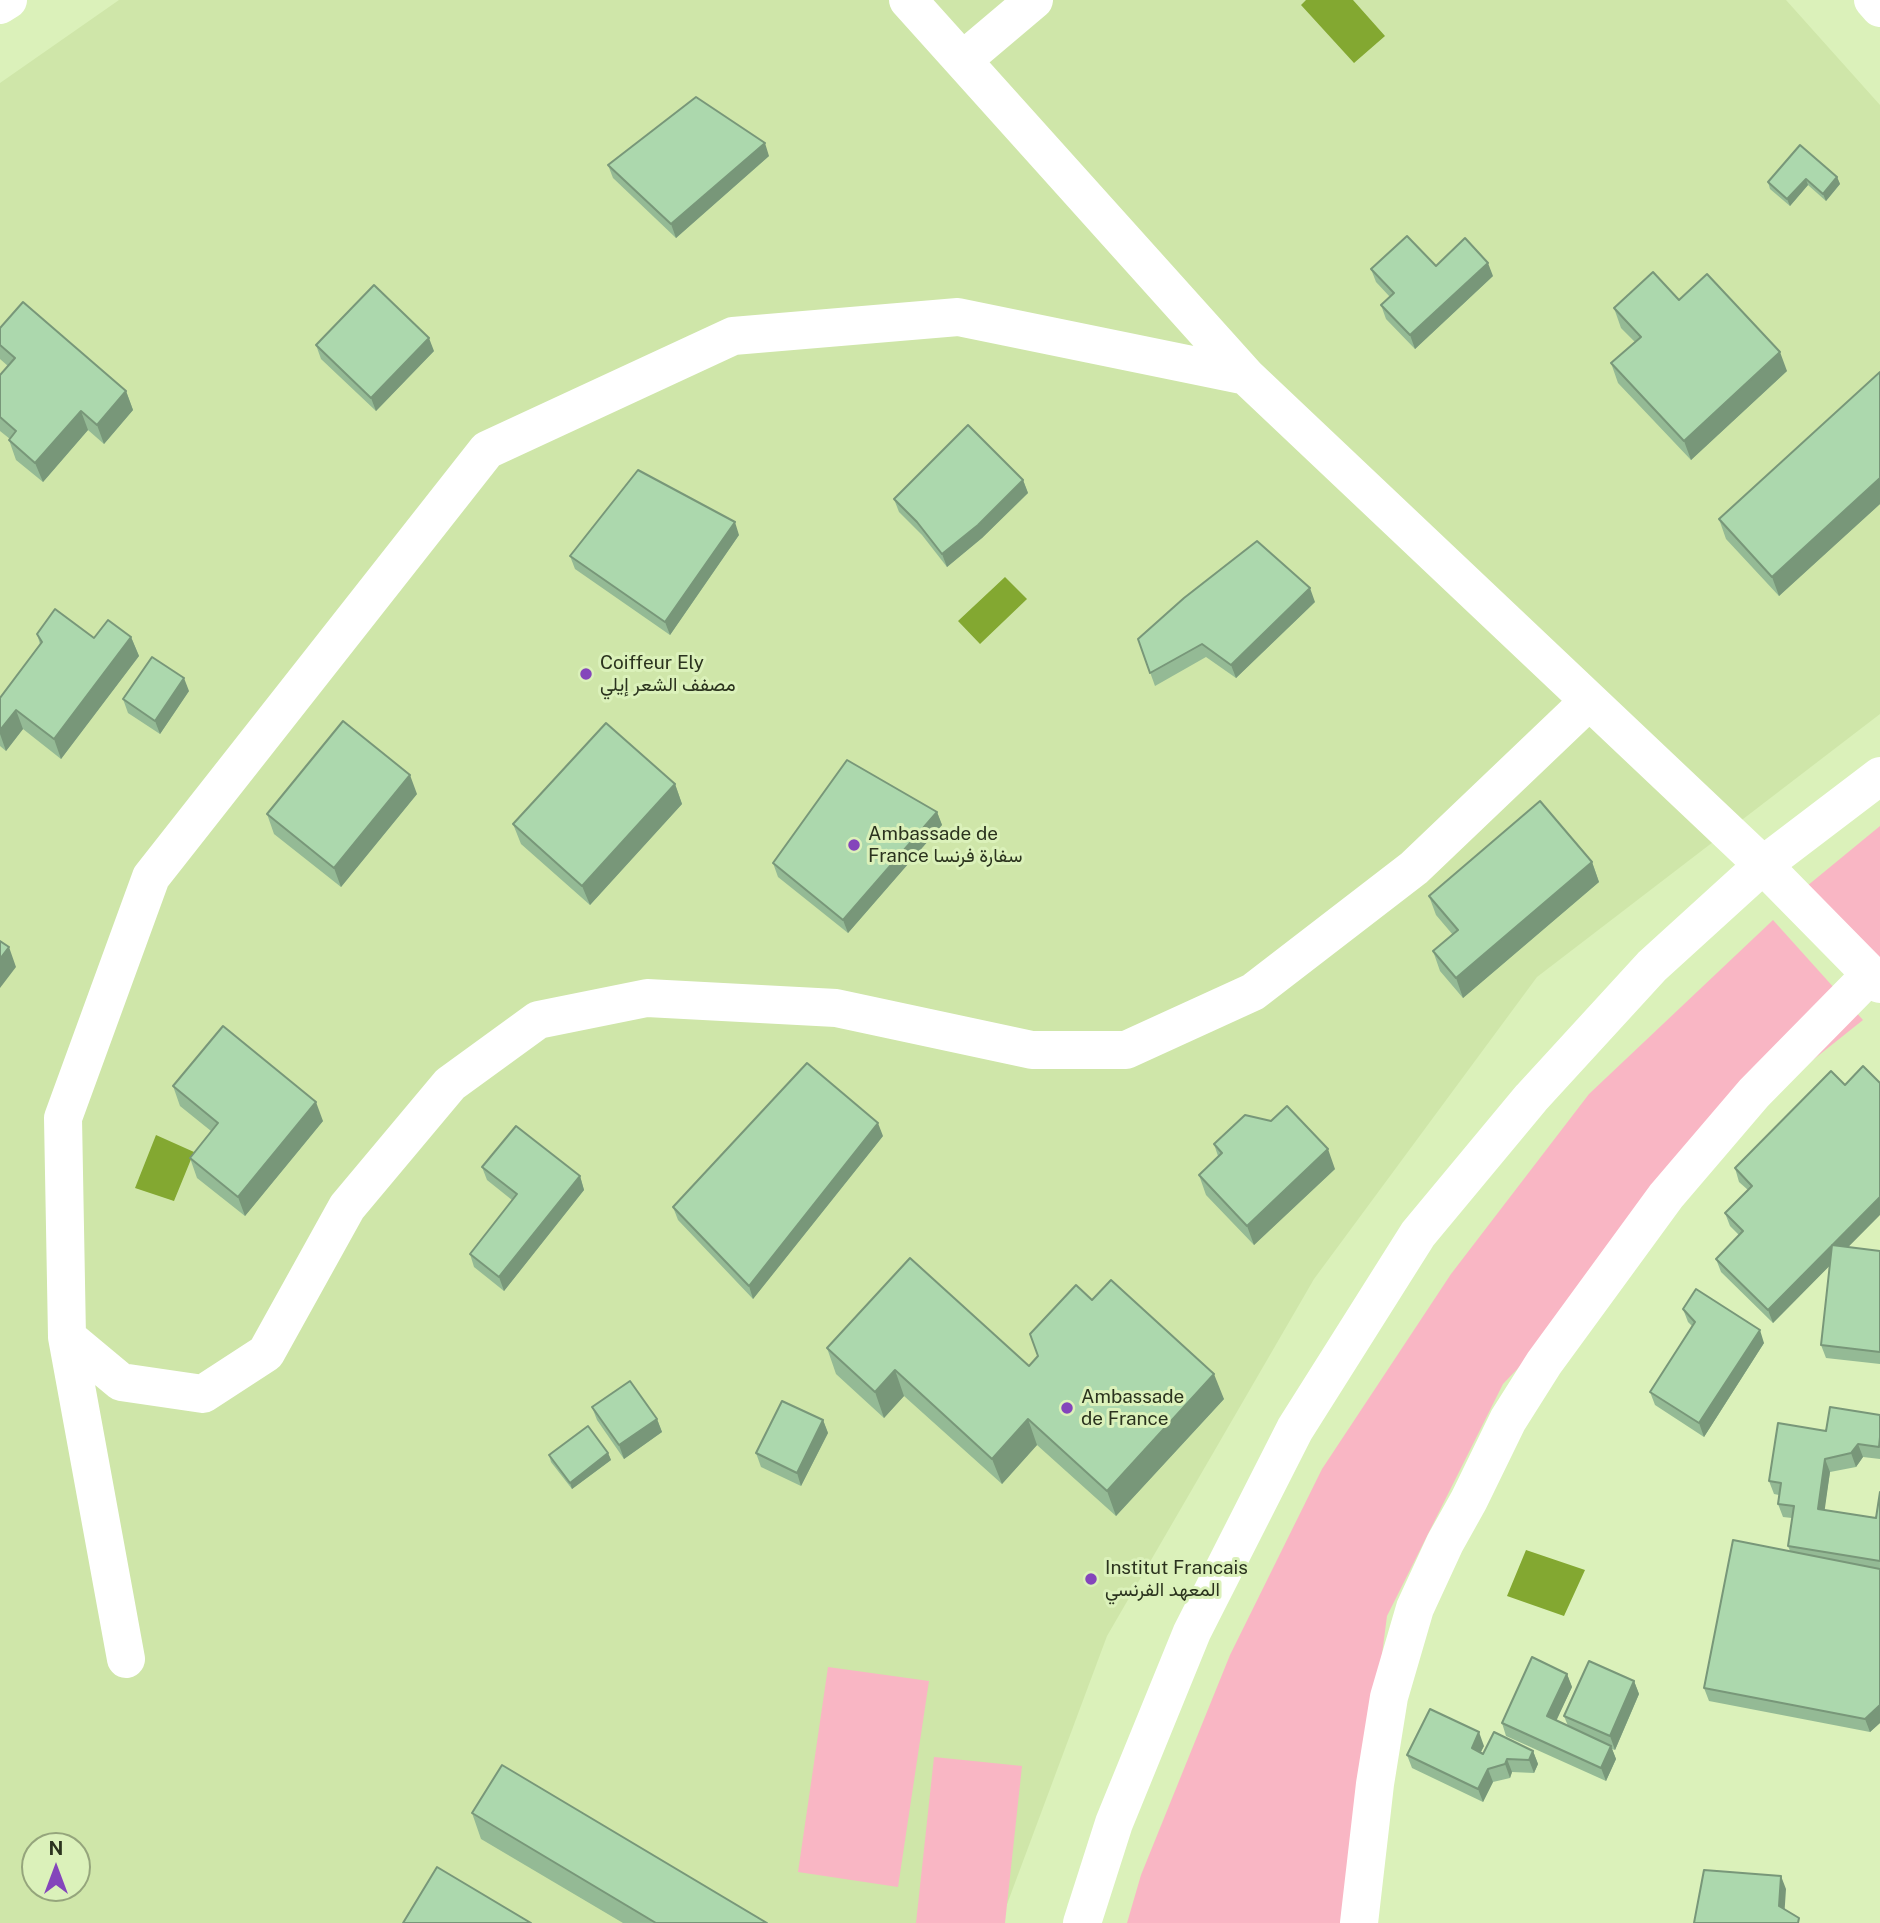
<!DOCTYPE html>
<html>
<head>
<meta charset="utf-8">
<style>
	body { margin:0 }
	#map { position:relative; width:1880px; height:1923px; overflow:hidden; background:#dbf1ba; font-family:"Public Sans",sans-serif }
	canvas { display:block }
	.north { position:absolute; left:21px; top:1832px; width:70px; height:70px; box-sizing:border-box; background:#dbf1ba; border:2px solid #95a57c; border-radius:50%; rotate:0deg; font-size:19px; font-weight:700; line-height:28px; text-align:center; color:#2b331e }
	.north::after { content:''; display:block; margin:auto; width:24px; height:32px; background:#8445bb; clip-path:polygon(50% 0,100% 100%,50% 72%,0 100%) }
</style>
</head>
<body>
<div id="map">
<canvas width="1880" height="1923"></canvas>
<div class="north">N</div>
</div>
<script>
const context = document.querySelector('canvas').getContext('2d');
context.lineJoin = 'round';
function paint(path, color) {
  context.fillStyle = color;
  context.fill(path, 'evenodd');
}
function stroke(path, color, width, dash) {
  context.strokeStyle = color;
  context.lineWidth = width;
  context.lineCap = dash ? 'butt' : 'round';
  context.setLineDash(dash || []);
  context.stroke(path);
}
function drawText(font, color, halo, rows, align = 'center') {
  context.font = font + ' "Public Sans",Vazirmatn,sans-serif';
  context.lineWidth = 6;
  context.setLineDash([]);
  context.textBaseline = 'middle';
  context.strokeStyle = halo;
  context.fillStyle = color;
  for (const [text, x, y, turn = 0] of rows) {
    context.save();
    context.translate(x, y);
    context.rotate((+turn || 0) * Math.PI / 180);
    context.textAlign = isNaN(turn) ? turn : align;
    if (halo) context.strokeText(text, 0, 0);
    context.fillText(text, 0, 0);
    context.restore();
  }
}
paint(new Path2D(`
	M119,0H1786L1880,105V714L1537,977L1314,1279L1107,1636L1000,1923H0V83ZM35,1846H77V1888H35Z`), '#cfe6a9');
paint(new Path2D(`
	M1880,826V968L1807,886Z
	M1773,920L1863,1020L1755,1106L1669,1210L1503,1384L1387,1616L1347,1923H1127L1141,1875L1230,1655L1322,1469L1451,1274L1589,1094Z
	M828,1667L929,1681L898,1887L798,1872Z
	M934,1757L1022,1766L1005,1923H916Z`), '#f9b6c4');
paint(new Path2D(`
	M1306,0H1353L1385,36L1354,63L1301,5Z
	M1005,577L1027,599L980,644L958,621Z
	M156,1135L194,1152L174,1201L135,1188Z
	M1526,1550L1585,1570L1564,1616L1507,1596Z`), '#83a831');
stroke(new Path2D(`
	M908,0L1246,376
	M0,5L8,0
	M963,60L1034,0
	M67,1337L121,1382L203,1394L266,1353L347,1207L450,1084L538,1020L647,998L836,1008L1032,1050H1126L1253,992L1414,868L1589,701
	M126,1659L67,1337L63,1118L151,877L487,450L733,336L958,317L1246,376L1763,865L1880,984
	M1359,1923L1375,1784L1389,1697L1415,1608L1445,1543L1469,1500L1508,1420L1544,1363L1666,1196L1754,1093L1870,975`), '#fff', 38);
stroke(new Path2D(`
	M1873,0L1880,8
	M1082,1923L1114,1823L1192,1632L1295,1429L1418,1234L1531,1098L1652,966L1763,865L1880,776`), '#fff', 38);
paint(new Path2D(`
	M769,156L676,238L613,178L608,165Z
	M1837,177L1840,184L1826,201L1808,185L1790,206L1770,189L1768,182Z
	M1371,269L1493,276L1415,349L1386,319L1381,305L1390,297L1376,282Z
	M1679,300L1787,371L1691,460L1618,383L1611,363L1635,342L1621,328L1614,308Z
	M0,328L126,391L133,410L104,444L88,430L43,482L16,460L9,440L10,439L0,431V375L8,366L0,359Z
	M316,345L434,351L376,411L321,359Z
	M1880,372V504L1779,596L1726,539L1719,519Z
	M1023,480L1028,493L982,538L947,567L922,535L899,512L894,499Z
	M739,535L670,635L575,569L570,556Z
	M1315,602L1236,678L1206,657L1155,686L1138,639Z
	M37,634L94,638L131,637L139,656L61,759L23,729L6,751L0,746V698L40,644Z
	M189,691L160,734L128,713L123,699Z
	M675,784L682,804L590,905L521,844L513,824Z
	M417,794L341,887L274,834L267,814Z
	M937,812L942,825L848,933L778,877L773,863Z
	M1592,862L1599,882L1463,998L1440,971L1433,951L1453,935L1436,915L1429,896Z
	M173,1086L323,1121L245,1216L197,1178L190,1158L211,1131L180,1106Z
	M883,1136L753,1299L678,1220L673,1207Z
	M1214,1144L1335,1169L1254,1245L1206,1195L1199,1175L1218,1156Z
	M482,1167L580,1176L584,1190L504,1291L474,1267L470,1254L512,1200L487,1180Z
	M1735,1168L1848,1247L1880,1251V1364L1826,1358L1821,1345L1830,1265L1773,1323L1721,1272L1716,1259L1739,1235L1730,1226L1725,1213L1748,1190L1739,1182Z
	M1092,1300L1224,1399L1116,1516L1037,1445L1002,1484L904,1396L884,1418L836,1374L827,1348L1029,1366Z
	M1683,1309L1764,1343L1704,1437L1655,1405L1650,1392L1692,1326L1688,1322Z
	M592,1407L657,1419L662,1432L624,1459L597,1420Z
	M1880,1415V1459L1863,1457L1856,1467L1830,1472L1824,1510L1876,1518L1880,1492V1723L1870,1732L1709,1701L1704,1688L1790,1551L1788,1546L1792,1518L1783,1517L1778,1504L1779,1495L1774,1494L1769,1481L1826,1431Z
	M823,1420L828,1433L801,1486L761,1467L756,1453Z
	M608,1453L611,1460L572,1489L551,1462L549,1455Z
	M1567,1674L1572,1687L1556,1720L1568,1726L1564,1716L1634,1681L1639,1694L1615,1750L1612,1749L1616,1759L1606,1781L1506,1736L1502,1723Z
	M1484,1746L1481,1752L1483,1754L1533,1751L1538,1764L1534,1773L1512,1772L1510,1778L1493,1782L1483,1802L1412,1768L1407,1755Z
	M472,1813L767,1923H623L481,1839Z`), '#94ba95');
paint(new Path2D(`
	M765,143L769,156L676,238L671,224Z
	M1837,177L1840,184L1826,201L1823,194Z
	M1806,179L1808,185L1790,206L1787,199Z
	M1488,263L1493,276L1415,349L1410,335Z
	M429,338L434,351L376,411L371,398Z
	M1780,352L1787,371L1691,460L1684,441Z
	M126,391L133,410L104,444L97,425Z
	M81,411L88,430L43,482L35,463Z
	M1880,478V504L1779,596L1772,577Z
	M1023,480L1028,493L982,538L947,567L942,554Z
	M735,522L739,535L670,635L665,622Z
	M1310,588L1315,602L1236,678L1231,665Z
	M131,637L139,656L61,759L54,739Z
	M184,678L189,691L160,734L155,721Z
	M16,710L23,729L6,751L0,734V730Z
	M410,775L417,794L341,887L334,868Z
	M675,784L682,804L590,905L582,886Z
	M937,812L942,825L848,933L843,920Z
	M1592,862L1599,882L1463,998L1456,978Z
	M9,947L16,967L0,988V959Z
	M316,1102L323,1121L245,1216L238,1197Z
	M878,1123L883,1136L753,1299L749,1286Z
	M1328,1149L1335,1169L1254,1245L1247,1226Z
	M580,1176L584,1190L504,1291L499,1277Z
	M1880,1197V1215L1773,1323L1768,1310Z
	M1760,1330L1764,1343L1704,1437L1699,1423Z
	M895,1370L904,1396L884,1418L875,1392Z
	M1214,1374L1224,1399L1116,1516L1107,1491Z
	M657,1419L662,1432L624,1459L619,1445Z
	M1028,1419L1037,1445L1002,1484L992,1459Z
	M823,1420L828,1433L801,1486L797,1473Z
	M1858,1444L1863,1457L1856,1467L1851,1453Z
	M608,1453L611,1460L572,1489L570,1483Z
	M1825,1459L1830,1472L1823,1522L1818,1509Z
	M1567,1674L1572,1687L1552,1730L1547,1716Z
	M1634,1681L1639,1694L1615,1750L1610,1736Z
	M1880,1705V1723L1870,1732L1865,1719Z
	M1479,1732L1484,1746L1476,1761L1472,1748Z
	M1611,1746L1616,1759L1606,1781L1601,1768Z
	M1533,1751L1538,1764L1534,1773L1529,1760Z
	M1507,1759L1512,1772L1510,1778L1505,1764Z
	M1488,1769L1493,1782L1483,1802L1478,1789Z
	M1781,1876L1786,1889L1784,1919L1779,1906Z`), '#789779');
const building = new Path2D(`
	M696,97L765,143L671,224L608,165Z
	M1800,145L1837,177L1823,194L1806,179L1787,199L1768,182Z
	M1407,236L1436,266L1465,238L1488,263L1410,335L1381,305L1394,293L1371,269Z
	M1653,272L1679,300L1707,274L1780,352L1684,441L1611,363L1641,337L1614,308Z
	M374,285L429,338L371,398L316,345Z
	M23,302L126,391L97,425L81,411L35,463L9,440L16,431L0,417V375L15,358L0,345V328Z
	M1880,372V478L1772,577L1719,519Z
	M968,425L1023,480L978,525L942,554L917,522L894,499Z
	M638,470L735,522L665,622L570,556Z
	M1257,541L1310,588L1231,665L1202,644L1150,673L1138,639L1184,598Z
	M55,609L94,638L108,620L131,637L54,739L16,710L0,730V698L42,642L37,634Z
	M152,657L184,678L155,721L123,699Z
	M343,721L410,775L334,868L267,814Z
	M606,723L675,784L582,886L513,824Z
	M847,760L937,812L843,920L773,863Z
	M1540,801L1592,862L1456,978L1433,951L1458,930L1429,896Z
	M0,941L9,947L0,959Z
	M223,1026L316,1102L238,1197L190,1158L218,1123L173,1086Z
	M807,1063L878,1123L749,1286L673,1207Z
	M1863,1066L1880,1083V1197L1768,1310L1716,1259L1743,1231L1725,1213L1752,1186L1735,1168L1831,1071L1845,1085Z
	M1287,1106L1328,1149L1247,1226L1199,1175L1222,1153L1214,1144L1245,1115L1271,1121Z
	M516,1126L580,1176L499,1277L470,1254L517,1194L482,1167Z
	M1832,1245L1880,1251V1352L1821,1345Z
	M910,1258L1029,1366L1038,1356L1030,1334L1076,1285L1092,1300L1111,1280L1214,1374L1107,1491L1028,1419L992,1459L895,1370L875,1392L827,1348Z
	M1696,1289L1760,1330L1699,1423L1650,1392L1695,1322L1683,1309Z
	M630,1381L657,1419L619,1445L592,1407Z
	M782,1401L823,1420L797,1473L756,1453Z
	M1830,1407L1880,1415V1437L1879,1447L1858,1444L1851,1453L1825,1459L1818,1509L1876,1518L1880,1492V1561L1788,1546L1794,1506L1778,1504L1781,1483L1769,1481L1778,1423L1826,1431Z
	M588,1426L608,1453L570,1483L549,1455Z
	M1733,1540L1880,1569V1705L1865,1719L1704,1688Z
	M1532,1657L1567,1674L1547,1716L1611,1746L1601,1768L1502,1723Z
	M1589,1661L1634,1681L1610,1736L1564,1716Z
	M1430,1709L1479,1732L1472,1748L1483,1754L1494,1732L1533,1751L1529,1760L1507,1759L1505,1764L1488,1769L1478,1789L1407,1755Z
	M502,1765L767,1923H656L472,1813Z
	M437,1867L531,1923H403Z
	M1704,1870L1781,1876L1779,1906L1799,1918L1798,1923H1694Z`);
paint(building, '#acd8ad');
stroke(building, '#789779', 2);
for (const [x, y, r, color] of [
	[586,674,7,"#8445bb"],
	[854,845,7,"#8445bb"],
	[1067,1408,7,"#8445bb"],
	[1091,1579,7,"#8445bb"]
]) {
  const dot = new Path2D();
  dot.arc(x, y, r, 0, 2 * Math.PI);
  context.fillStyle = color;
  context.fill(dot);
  stroke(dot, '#dbf1ba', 2.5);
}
drawText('19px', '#2b331e', '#dbf1ba', [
	["Coiffeur Ely",600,663],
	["مصفف الشعر إيلي",600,685],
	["Ambassade de",868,834],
	["France سفارة فرنسا",868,856],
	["Ambassade",1081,1397],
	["de France",1081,1419],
	["Institut Francais",1105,1568],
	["المعهد الفرنسي",1105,1590]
], 'left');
</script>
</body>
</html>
